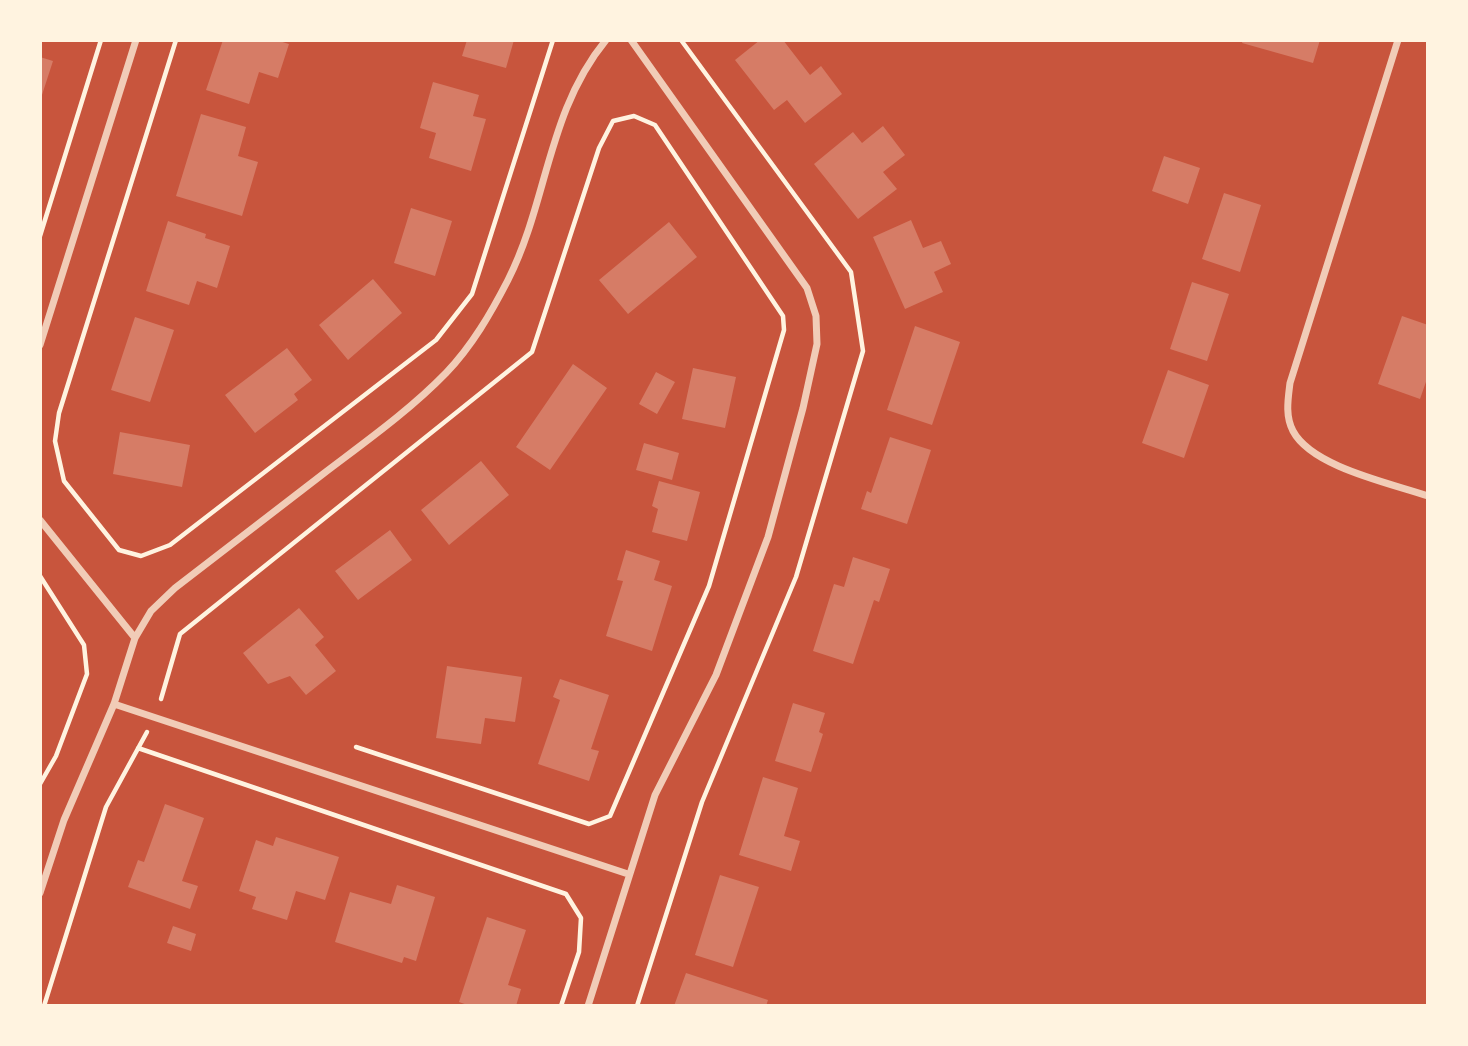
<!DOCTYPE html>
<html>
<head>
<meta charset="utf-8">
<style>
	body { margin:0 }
	#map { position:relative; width:1468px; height:1046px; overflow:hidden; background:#c8553d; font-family:Cabin,sans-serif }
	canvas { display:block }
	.frame { position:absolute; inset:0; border:42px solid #fff3e0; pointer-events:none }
</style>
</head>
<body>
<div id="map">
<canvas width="1468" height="1046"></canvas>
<div class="frame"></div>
</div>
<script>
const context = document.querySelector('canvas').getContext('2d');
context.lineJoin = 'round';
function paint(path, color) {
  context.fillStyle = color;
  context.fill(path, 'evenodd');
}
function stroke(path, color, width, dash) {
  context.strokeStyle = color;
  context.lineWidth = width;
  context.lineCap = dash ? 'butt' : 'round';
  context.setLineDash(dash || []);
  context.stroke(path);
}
paint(new Path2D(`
	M223,40H276L289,44L278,78L259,72L249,104L206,90Z
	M467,40H514L506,68L462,56Z
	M760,40H783L810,75L821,66L842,94L805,123L787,100L774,110L735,60Z
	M1243,40H1320L1313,63L1242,43Z
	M40,57L53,61L41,98H40Z
	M433,82L479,95L473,116L486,119L471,171L429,158L436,133L420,128Z
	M201,114L246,127L238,156L258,162L242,216L176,196Z
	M883,126L905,155L883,172L897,189L858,219L814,164L853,132L862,143Z
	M1164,156L1200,168L1188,204L1152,191Z
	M1224,193L1261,205L1240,272L1202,259Z
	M411,208L452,221L435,276L394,263Z
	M911,220L923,248L941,241L951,264L934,272L943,292L905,309L873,237Z
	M168,221L206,234L205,238L230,246L217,288L197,281L189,305L146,291Z
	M669,222L697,257L628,314L599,280Z
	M373,279L402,313L348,360L319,325Z
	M1192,282L1229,294L1207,361L1170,349Z
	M1402,316L1428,325V376L1420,399L1378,384Z
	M135,317L174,330L150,402L111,390Z
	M915,326L960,342L932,425L887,410Z
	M287,348L312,380L294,394L298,400L255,433L225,395Z
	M573,364L607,388L550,470L516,447Z
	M693,368L736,377L725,428L682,419Z
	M1168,370L1209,385L1184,458L1142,443Z
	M656,372L675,382L657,414L639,404Z
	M120,432L190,445L182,487L113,474Z
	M890,437L931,450L907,524L861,509L867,491L871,493Z
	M644,443L679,453L672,480L636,470Z
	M481,461L509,495L449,545L421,510Z
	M659,481L700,492L687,541L652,532L658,509L652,506Z
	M390,530L412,560L358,600L335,571Z
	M626,550L660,561L654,580L672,586L652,651L606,636L623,581L617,580Z
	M853,557L890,569L879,602L874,600L853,664L813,651L834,584L844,587Z
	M299,608L324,637L315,645L336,671L306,695L290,676L268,684L243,653Z
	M447,666L522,677L515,722L485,718L481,744L436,738Z
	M560,679L609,695L591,749L599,751L589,781L538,764L560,700L553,697Z
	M793,703L825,713L819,732L823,734L811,772L775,761Z
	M763,777L798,788L784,836L800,841L791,871L739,855Z
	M165,804L204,818L182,881L198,886L190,909L128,887L138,860L144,862Z
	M276,837L339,857L325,900L296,891L287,920L252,909L256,897L239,891L256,840L273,846Z
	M720,875L759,887L733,967L695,955Z
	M397,885L435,897L416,961L404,957L402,963L335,942L350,892L391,904Z
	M487,917L526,930L508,985L521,989L516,1006H470L459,1002Z
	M173,926L196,934L191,951L167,943Z
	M686,973L768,1000L766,1006H674Z`), '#d67c66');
stroke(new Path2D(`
	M176,40L59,413L55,441L64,481L119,550L141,556L170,545L436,340L472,294L553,40
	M40,236L101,40
	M40,576L84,645L87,674L56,756L40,784
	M161,699L180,634L532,352L599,148L613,121L634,116L655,125L783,316L784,330L709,586L610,816L589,824L356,747
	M138,748L566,894L581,918L579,952L561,1006
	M44,1006L106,807L147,732
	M637,1006L702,802L796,577L863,351L851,272L681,40`), '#fff3e0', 4.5);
stroke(new Path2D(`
	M1398,40L1290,383C1288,399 1285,416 1293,431C1312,467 1390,483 1428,496
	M40,345L136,40
	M40,520L135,638
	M114,704L628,874
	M40,893L64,820L114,704L135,638L151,611L175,588C224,550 274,512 323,474C365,442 409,411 446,373C472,346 491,313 508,280C548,201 547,112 606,40
	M588,1006L655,795L716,675L768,537L803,408L817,344L816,316L807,288L631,40`), '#f1ccb7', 7);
</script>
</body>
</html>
